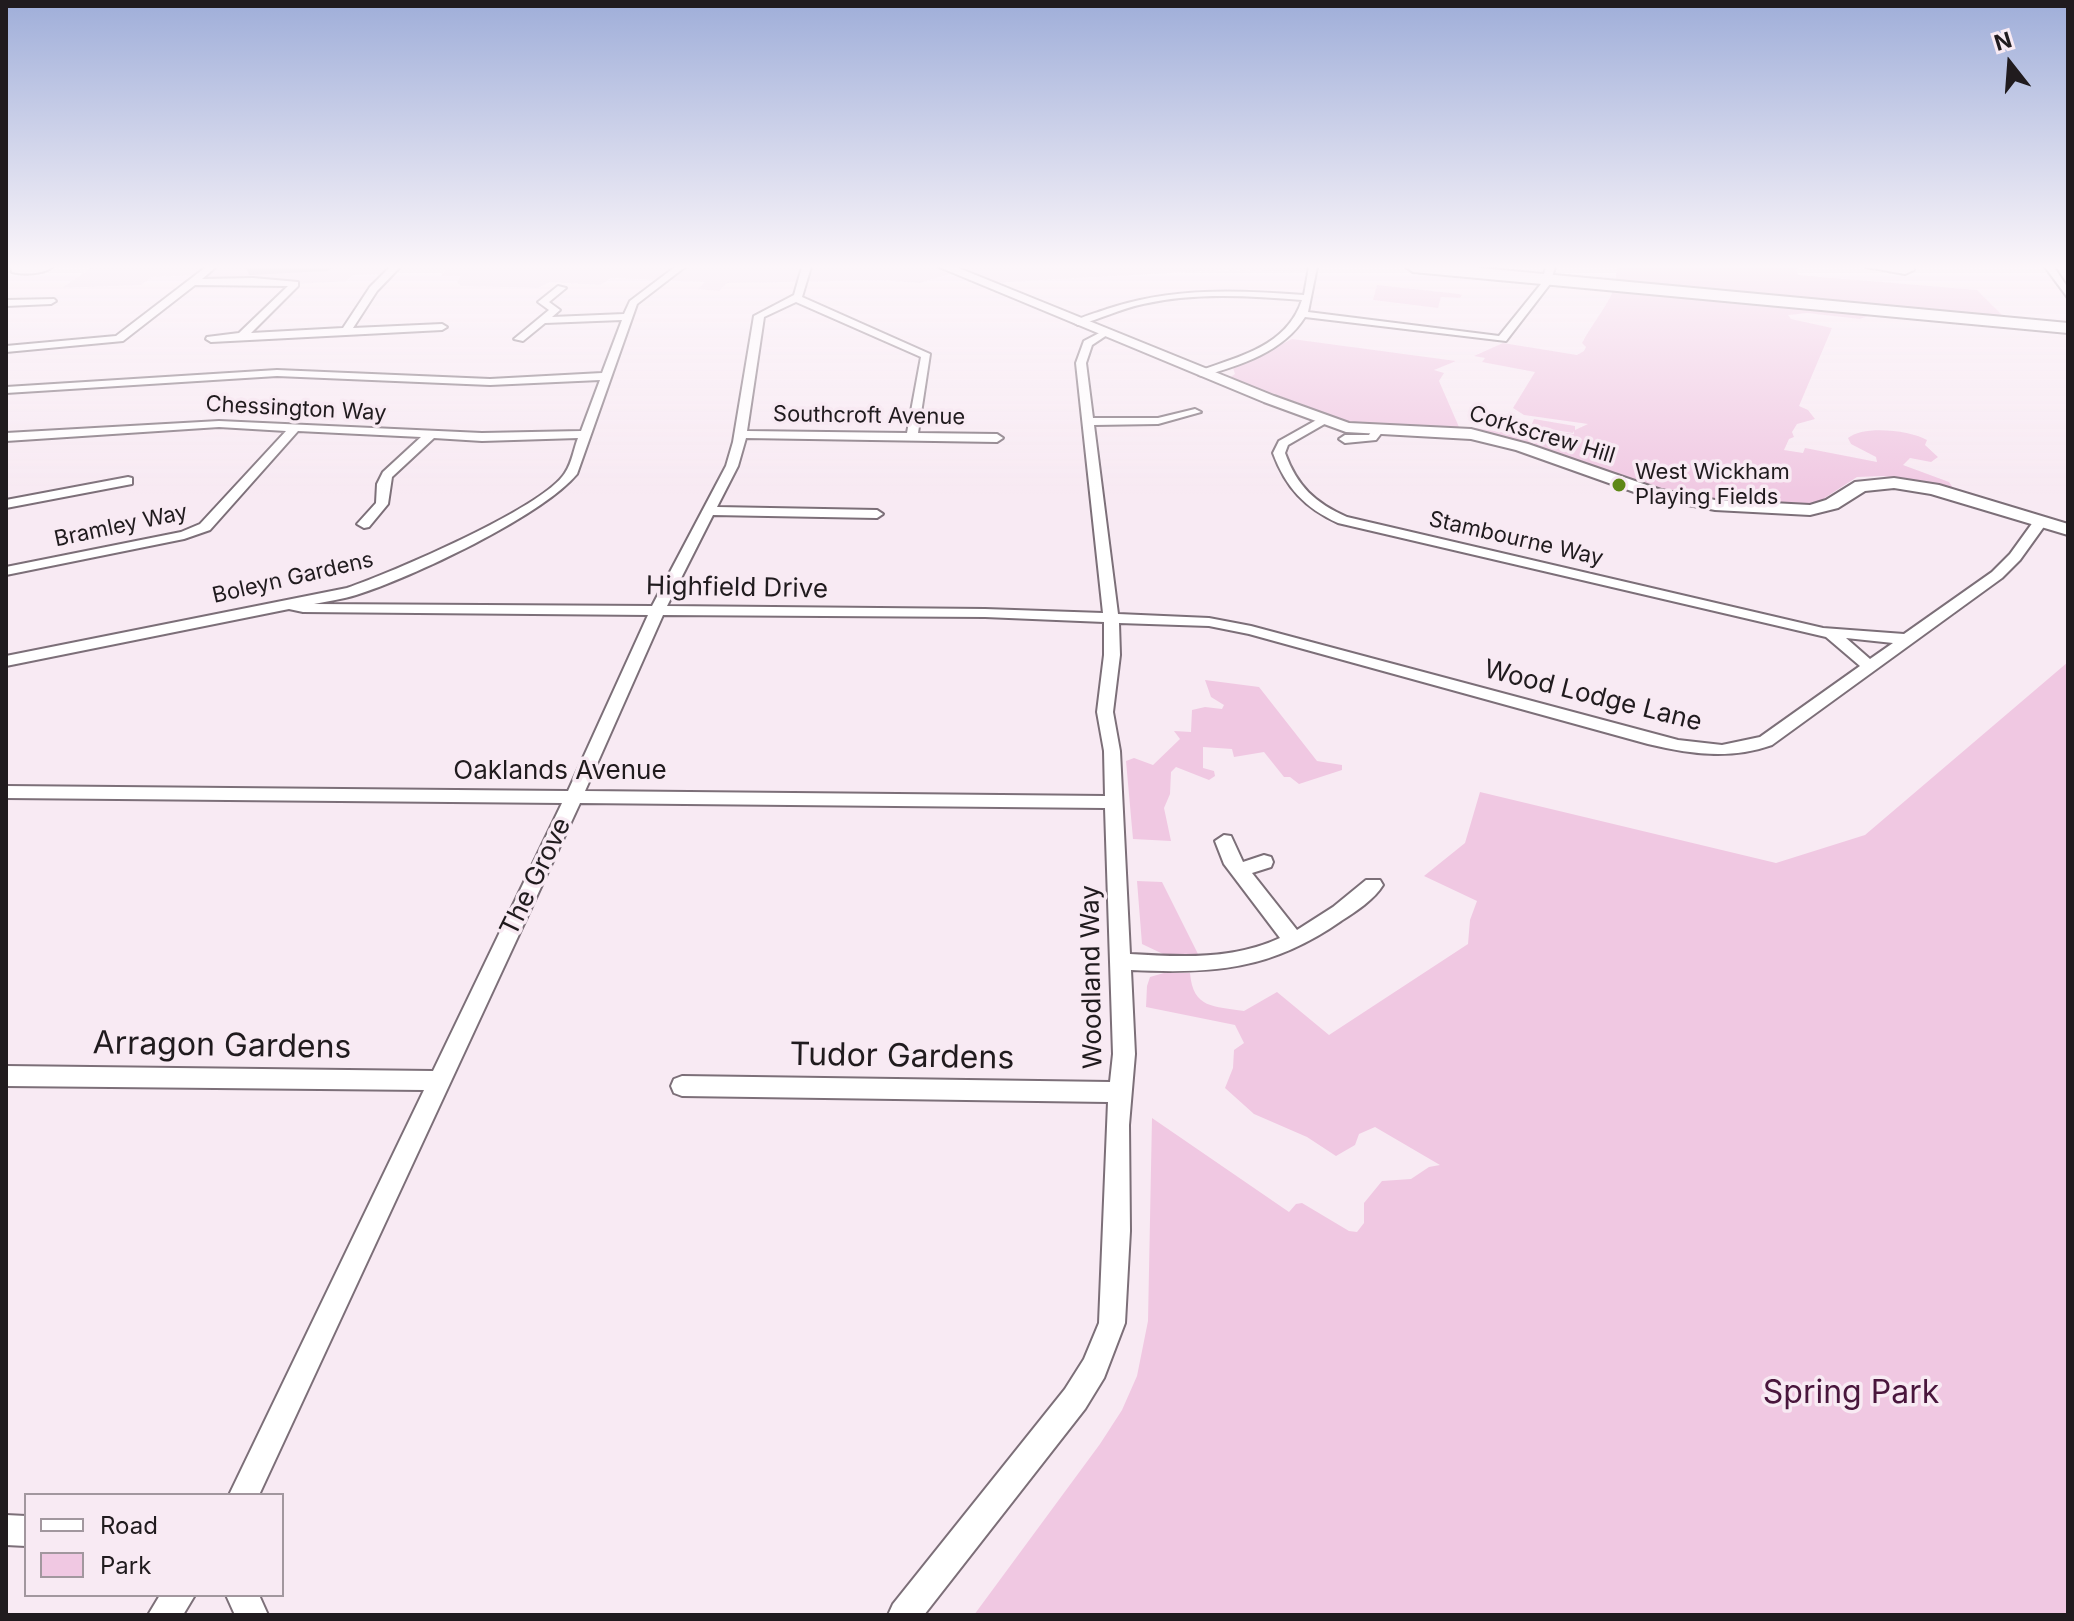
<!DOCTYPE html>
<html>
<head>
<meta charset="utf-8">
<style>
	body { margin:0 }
	#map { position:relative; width:2074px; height:1621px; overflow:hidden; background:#f8eaf3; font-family:Inter,sans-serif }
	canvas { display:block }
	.frame { position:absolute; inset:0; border:8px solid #201b1e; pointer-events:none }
	.legend { position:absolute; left:24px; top:1493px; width:260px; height:104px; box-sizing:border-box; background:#f8eaf3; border:2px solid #a2979e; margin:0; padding:10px 14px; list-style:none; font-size:24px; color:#201b1e }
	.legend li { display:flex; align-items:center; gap:16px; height:40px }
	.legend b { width:40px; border:2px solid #a2979e }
	.north { position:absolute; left:1970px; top:24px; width:80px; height:80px; -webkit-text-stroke:6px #f8eaf3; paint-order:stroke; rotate:343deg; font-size:22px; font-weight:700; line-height:32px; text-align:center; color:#201b1e }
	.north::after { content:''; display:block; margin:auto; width:28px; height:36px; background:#201b1e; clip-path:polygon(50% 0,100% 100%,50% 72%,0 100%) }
</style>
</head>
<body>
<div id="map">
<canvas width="2074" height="1621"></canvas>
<div class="frame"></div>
<ul class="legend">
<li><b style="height:10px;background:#fff"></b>Road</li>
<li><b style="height:22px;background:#f0c8e2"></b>Park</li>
</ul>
<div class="north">N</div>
</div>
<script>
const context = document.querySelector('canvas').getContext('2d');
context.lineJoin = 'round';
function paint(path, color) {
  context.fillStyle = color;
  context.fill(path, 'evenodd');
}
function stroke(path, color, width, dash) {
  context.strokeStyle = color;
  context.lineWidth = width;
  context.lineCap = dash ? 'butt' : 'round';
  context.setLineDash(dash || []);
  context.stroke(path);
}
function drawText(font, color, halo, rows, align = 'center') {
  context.font = font + ' Inter,sans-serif';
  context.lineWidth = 7;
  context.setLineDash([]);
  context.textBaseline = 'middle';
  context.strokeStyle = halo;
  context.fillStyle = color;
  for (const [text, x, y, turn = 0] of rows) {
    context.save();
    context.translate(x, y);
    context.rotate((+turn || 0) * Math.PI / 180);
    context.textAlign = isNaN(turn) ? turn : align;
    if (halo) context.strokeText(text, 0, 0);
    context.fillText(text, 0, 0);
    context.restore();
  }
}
paint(new Path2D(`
	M93,267H1313V272L1221,270L989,283L955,273L919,283L883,280L727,283L719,291L698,289L705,282L611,278L600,285L550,282L538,288L461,286L457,282L461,276H441L446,270H393L388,274L353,275L346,281L295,284L194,282L201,275L152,277L141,285L62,288Z`), '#f1dcea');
paint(new Path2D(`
	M1617,267H1796L1798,275L1977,290L2005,318L1615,284Z
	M1377,285L1459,294L1462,295L1460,298L1441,297L1438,308L1373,300Z
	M1614,289L1867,314L1868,316L1860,319L1807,313L1788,315L1791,319L1832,328L1799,406L1808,410L1815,419L1797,424L1792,432L1794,437L1789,439L1784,450L1803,453L1805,448L1877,462L1876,457L1851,444L1848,438C1863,425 1910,430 1927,440L1925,445L1938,457L1931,462L1910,458L1903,465L1949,482L1953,488L1883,476L1857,477L1820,501L1795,506L1683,497L1464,429L1476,428L1569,443L1529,435L1531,428L1574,434V431L1573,433L1531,426L1534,419L1575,426V430L1588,424L1524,415L1513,408L1535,372L1482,362L1485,358L1474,356L1503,343L1577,355L1584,351L1586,347L1582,343C1592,324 1606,308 1614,289Z
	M1292,339L1456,361L1434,370L1444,373L1439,381L1459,427H1385L1353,423L1229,378L1235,374L1233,368Z
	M2068,662V1615H974L1100,1444L1122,1410L1137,1376L1148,1321L1152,1118L1289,1212L1296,1204L1302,1203L1349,1231L1357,1232L1364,1223V1203L1382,1181L1411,1179L1429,1167L1440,1165L1375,1127L1359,1134L1355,1145L1336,1156L1307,1137L1254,1114L1225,1088L1233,1068L1234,1050L1244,1043L1235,1025L1146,1007L1147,986L1150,977L1164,973H1190C1193,1009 1214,1006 1244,1011L1277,992L1329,1035L1468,944L1470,920L1477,901L1424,876L1465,843L1480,792L1776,863L1865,835Z
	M1205,680L1259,687L1317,761L1342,765V770L1299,784L1290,777H1284L1264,752L1234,757L1232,749L1203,747V768L1214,771L1215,776L1209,780L1176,767L1171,772L1170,794L1164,808L1171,841L1133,839L1126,761L1134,758L1153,765L1180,739L1174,731L1191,732L1192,710L1205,707L1222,709L1224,705L1211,697Z
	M1137,881L1162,882L1198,954H1163L1142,944Z`), '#f0c8e2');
const minor = new Path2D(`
	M206,267H216L202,279L253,278L298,282V286L251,333L343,328L370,287L390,267H400L377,291L353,328L442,324L447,327L442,330L211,342L206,339L207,337L239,333L288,286L195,285L123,341L6,352V346L116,336Z
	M675,267H685L637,304L577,474C542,516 411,578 356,595C343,599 328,601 314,604L652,606L726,466L733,442L754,316L794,295L802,267H811L802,297L930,354L918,433L997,434L1003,438L997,442L746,438L738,466L717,507L877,510L883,514L877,518L713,515L667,606L985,609L1103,613L1076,363L1084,341L1105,330L1110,333L1092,345L1086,363L1093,418H1158L1195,409L1201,412L1158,424L1094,425L1118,614L1209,618L1251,626L1678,740L1722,745L1760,737L1860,666L1826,637L1338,523C1305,508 1286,488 1273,453L1279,441L1320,418H1328V422L1288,445L1285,453C1297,486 1315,503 1347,517L1823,628L1904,634L1992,572L2010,554L2036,518L2048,521L2020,560L2002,578L1772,745C1729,760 1691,754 1648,744L1249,634L1209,626L1119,623L1120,655L1113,712L1120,751L1130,954C1182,957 1232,960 1280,938L1224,864L1215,841L1224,835L1231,836L1243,862L1264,855L1271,857L1273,862L1271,867L1252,873L1297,930L1333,907L1366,880H1380L1383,885C1374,900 1355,912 1341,921C1271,970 1213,974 1131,970L1135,1054L1129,1125L1130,1231L1125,1323L1104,1378L1085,1409L924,1615H888L893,1604L1065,1389L1084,1359L1099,1323L1108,1102L682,1096L674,1093L671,1086L674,1079L682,1076L1110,1082L1113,1054L1105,808L580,803L259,1495H229L424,1090L6,1086V1066L433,1071L562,803L6,798V786L568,791L648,615L303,612L289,609L6,666V656L347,588C391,573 543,508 565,473C572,463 574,448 578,438L482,441L434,438L392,477L388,504L369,527L364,528L357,524L376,503L377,484L383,472L421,437L298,431L210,530L184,539L6,575V567L181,532L200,524L286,431L219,427L6,441V433L219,421L482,433L581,431L600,380L490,385L277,376L6,393V387L277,370L490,379L602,373L622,320L545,323L523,341L514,339L549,310L538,302L558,286L566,288L549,302L560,310L552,317L624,314L630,301ZM796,302L921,357L907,433L747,431L764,317ZM663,615L985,617L1104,622V655L1097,712L1104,751L1105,796L585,791ZM1846,638L1893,643L1870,659Z
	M1309,267H1317L1308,312L1499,336L1541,284L1546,267H1555L1550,284L1506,341L1305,317C1283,352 1241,365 1203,376L1199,375V371C1240,356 1287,346 1302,300C1250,296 1195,292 1143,304C1120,309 1100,319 1078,325L1073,322C1083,316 1096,313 1107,309C1171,287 1238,290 1304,295Z
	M1866,267H1913L1914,270L1905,274Z
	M2045,267H2054L2068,288V298Z
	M54,299L56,301L51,304L6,306V300Z
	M1373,429L1383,431L1376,440L1345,443L1339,439L1345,435H1369Z
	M128,477L132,478V484L6,508V500Z
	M6,1515L26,1516V1546L6,1545Z
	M160,1595H195L183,1615H148Z
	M226,1595H259L268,1615H235Z`);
const tertiary = new Path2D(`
	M939,267H956L1274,396L1349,423L1471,429L1528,444L1661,490L1715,500L1810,505L1826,500L1855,482L1894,478L1939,485L2068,524V535L1931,494L1894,488L1865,491L1838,508L1810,515L1715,510L1651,498L1516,450L1471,439L1346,432L1264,402Z`);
const trunk = new Path2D(`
	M11,267H52C44,274 24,275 12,272Z
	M1406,267H1469L2068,323V333L1413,272Z`);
stroke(minor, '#7c6f78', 4);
stroke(tertiary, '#7c6f78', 4);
stroke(trunk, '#7c6f78', 4);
paint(minor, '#fff');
paint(tertiary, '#fff');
paint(trunk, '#fff');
paint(new Path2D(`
	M246,267H332L328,271L249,275Z`), '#b2a6ae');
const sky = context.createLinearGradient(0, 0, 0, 494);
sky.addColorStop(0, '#9faed9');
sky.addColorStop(0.54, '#fcf6fa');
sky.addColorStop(1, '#fcf6fa00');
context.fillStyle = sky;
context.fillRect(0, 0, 2074, 494);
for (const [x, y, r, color] of [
	[1619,485,8,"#5e8816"]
]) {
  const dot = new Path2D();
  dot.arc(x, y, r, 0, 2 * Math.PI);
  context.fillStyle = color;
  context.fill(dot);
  stroke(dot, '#f8eaf3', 3);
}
drawText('22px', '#201b1e', '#f8eaf3', [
	["Chessington Way",296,409,3],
	["Southcroft Avenue",869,416,1],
	["Corkscrew Hill",1542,435,17],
	["Bramley Way",121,526,-12],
	["Stambourne Way",1516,539,13],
	["Boleyn Gardens",293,578,-13]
]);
drawText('22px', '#201b1e', '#f8eaf3', [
	["West Wickham",1635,472],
	["Playing Fields",1635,497]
], 'left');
drawText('26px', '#201b1e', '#f8eaf3', [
	["Highfield Drive",737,588,1],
	["Wood Lodge Lane",1593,696,14],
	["Oaklands Avenue",560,771],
	["The Grove",536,877,-64],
	["Woodland Way",1092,977,-91]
]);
drawText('32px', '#201b1e', '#f8eaf3', [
	["Arragon Gardens",222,1046,1],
	["Tudor Gardens",902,1057,1]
]);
drawText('32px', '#49163c', '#f8eaf3', [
	["Spring Park",1851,1393]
]);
</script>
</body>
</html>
